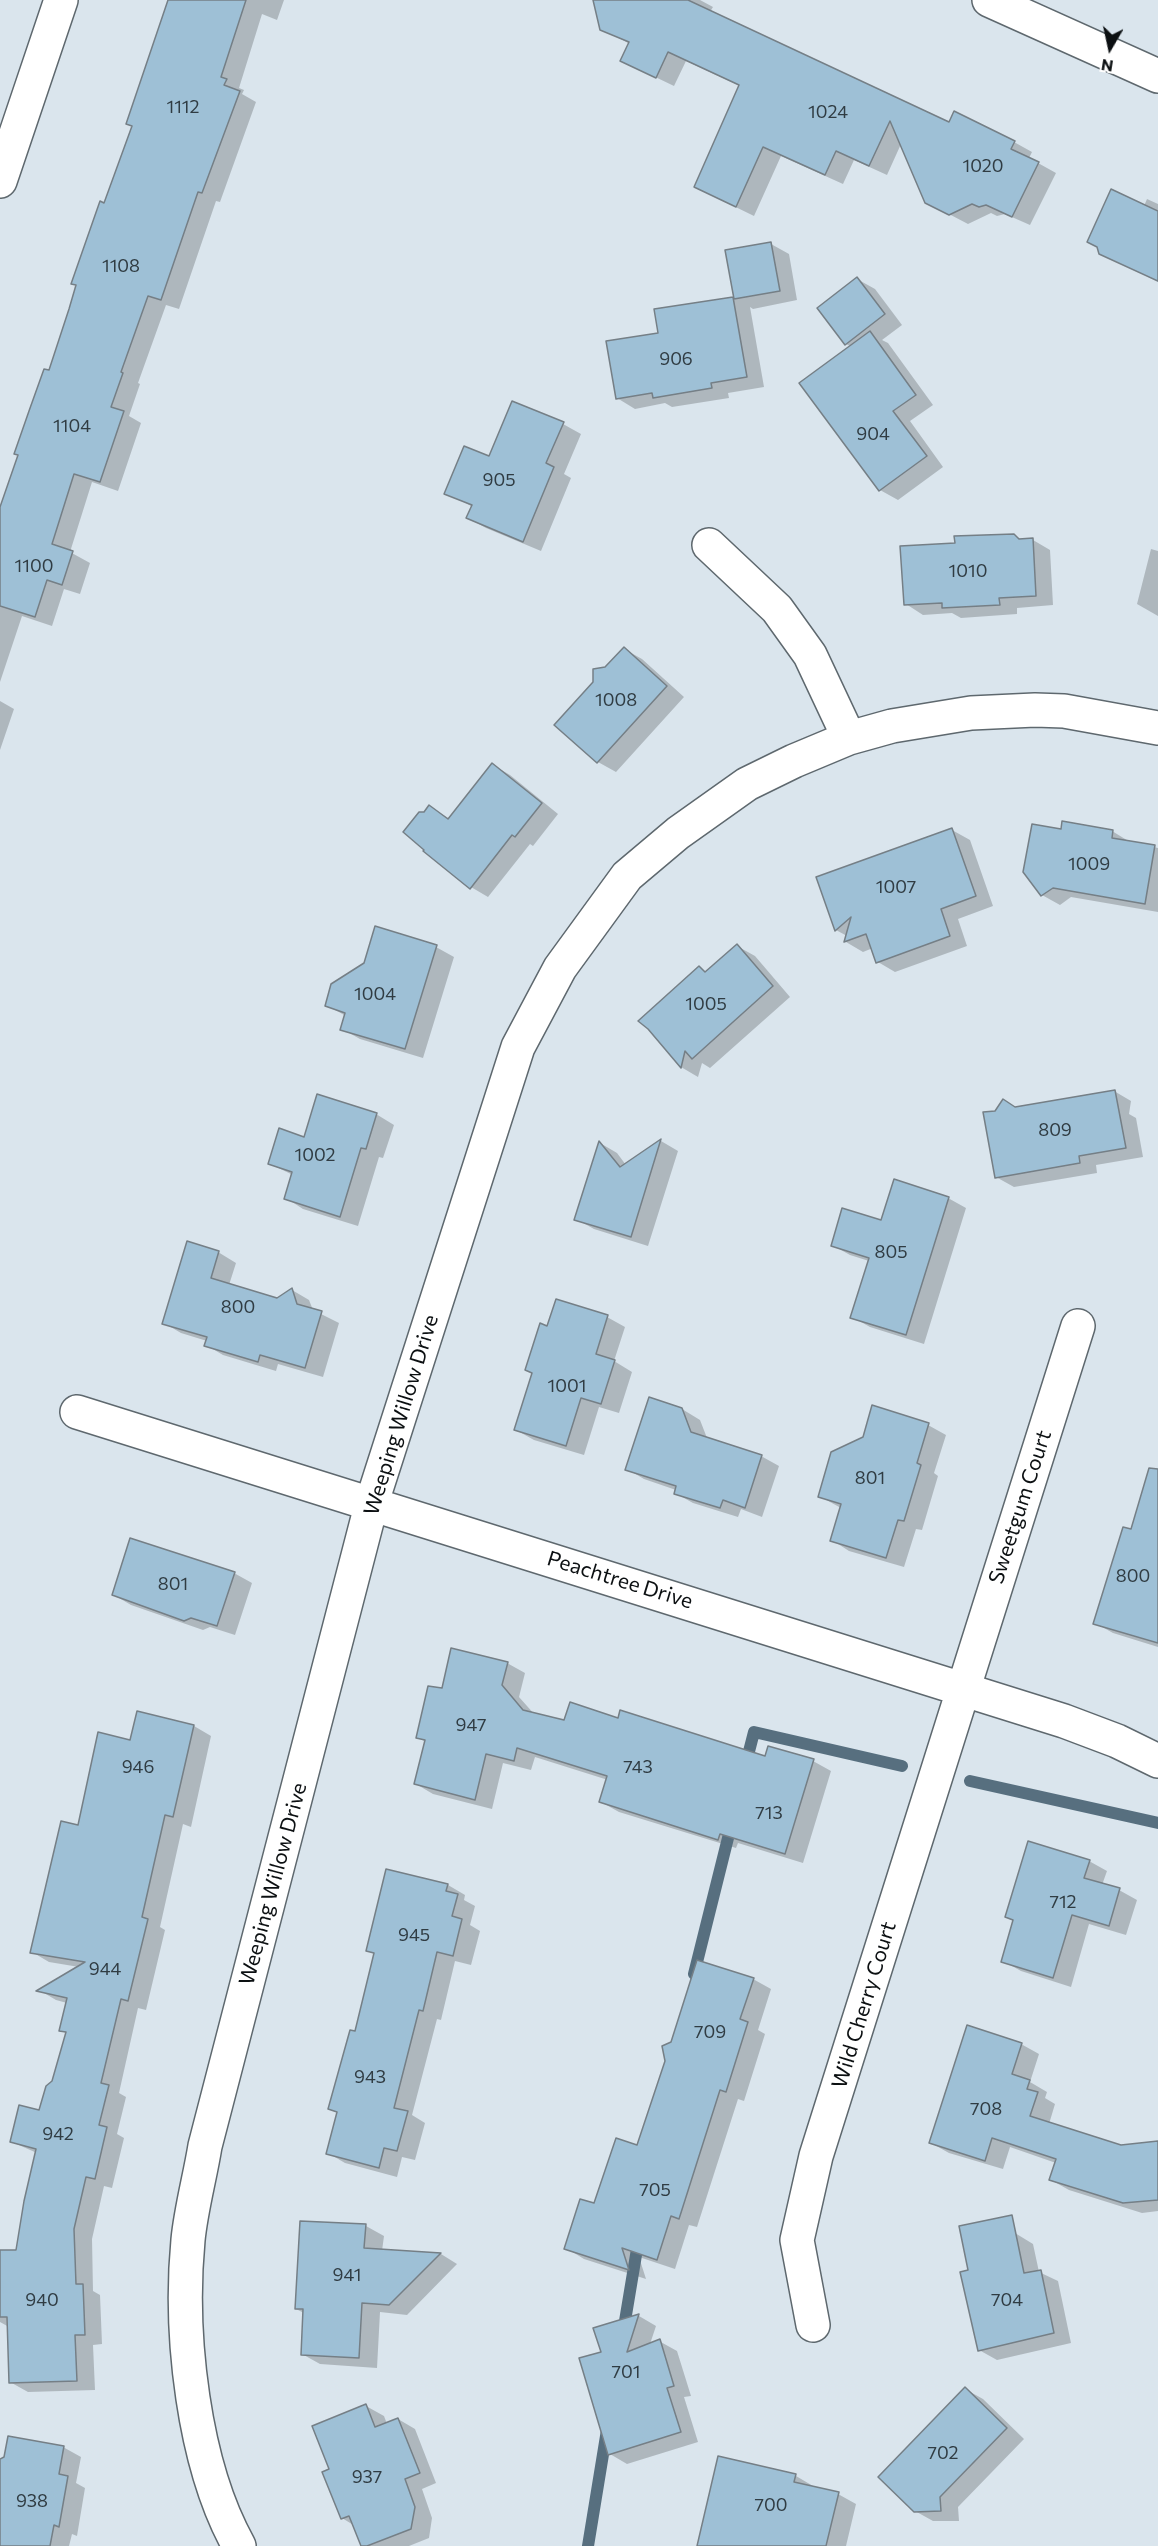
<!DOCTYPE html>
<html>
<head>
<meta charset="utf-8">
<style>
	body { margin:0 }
	#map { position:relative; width:1158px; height:2546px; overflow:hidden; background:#dae5ed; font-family:Commissioner,sans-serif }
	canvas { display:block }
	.north { position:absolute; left:1080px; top:18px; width:60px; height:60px; -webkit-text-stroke:4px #fff; paint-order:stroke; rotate:189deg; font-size:16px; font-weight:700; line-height:24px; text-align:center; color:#0c1012 }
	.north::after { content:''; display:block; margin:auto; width:21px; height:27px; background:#0c1012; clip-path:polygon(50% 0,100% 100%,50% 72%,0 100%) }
</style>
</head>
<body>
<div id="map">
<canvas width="1158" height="2546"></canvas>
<div class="north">N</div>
</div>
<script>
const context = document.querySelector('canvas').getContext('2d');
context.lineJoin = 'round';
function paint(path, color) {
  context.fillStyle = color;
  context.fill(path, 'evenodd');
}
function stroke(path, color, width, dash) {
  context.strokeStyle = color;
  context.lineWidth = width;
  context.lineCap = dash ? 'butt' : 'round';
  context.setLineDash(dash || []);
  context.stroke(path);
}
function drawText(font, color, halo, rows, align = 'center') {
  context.font = font + ' Commissioner,sans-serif';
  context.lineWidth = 4.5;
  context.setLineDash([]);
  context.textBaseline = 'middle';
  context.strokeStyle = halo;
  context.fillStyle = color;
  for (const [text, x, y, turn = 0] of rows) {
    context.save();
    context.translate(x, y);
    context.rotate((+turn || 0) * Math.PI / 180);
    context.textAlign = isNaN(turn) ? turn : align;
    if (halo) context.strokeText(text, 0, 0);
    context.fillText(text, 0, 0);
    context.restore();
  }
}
paint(new Path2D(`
	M168,0H284L277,20L262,14L239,88L244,90L242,94L256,102L220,202L216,201L179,309L166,305L138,383L140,384L129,416L141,423L118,491L92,482L70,552L90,563L80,594L64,589L52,626L22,616L0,682V512L50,372L133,127L128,123Z
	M602,0H700L713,7L710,12L950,124L955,113L1014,142L1032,152L1029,158L1056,173L1030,225L1005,214L997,216L991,213L968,224L926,202L901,144L887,175L854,160L843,184L781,156L754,216L713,196L740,86L686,61L674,86L622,61L630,44L602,29Z
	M1147,199L1158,204V282L1101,253L1144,206Z
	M771,244L789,254L797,300L753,309L750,307L764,387L728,393L729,398L672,407L665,403L635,409L617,398L660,334L733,298L735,300L727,251Z
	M857,279L875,289L902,325L882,340L888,343L933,405L910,421L943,467L898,500L880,490L852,347L846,344Z
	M563,424L581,434L564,474L571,478L541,551L486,528L468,518L473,507L446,493L490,458Z
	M1014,535L1022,540H1033L1050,550L1053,605L1017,608V614L961,618L952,613L923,615L906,604L956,545Z
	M1151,549L1158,551V616L1137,604Z
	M624,649L642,659L684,697L616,772L598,762L557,725Z
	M0,701L14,709L0,750Z
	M493,765L510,775L558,814L533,846L530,844L488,897L471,887L425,814L430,807L450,819Z
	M952,830L970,840L993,906L958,919L967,946L895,972L878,962L873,948L863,952L846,942L847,936L836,930L818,878Z
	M1062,831H1112L1130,842L1158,848V912L1071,897L1060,905L1042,895Z
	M737,946L755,956L790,997L710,1068L702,1063L698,1077L681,1067L649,1028L699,968L707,973Z
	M436,947L454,957L423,1058L360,1039L342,1029L346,1016L326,1005Z
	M1114,1091L1131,1101L1129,1114L1136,1118L1143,1157L1096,1165L1097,1173L1014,1187L996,1177L1016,1108Z
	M376,1114L394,1125L383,1158L379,1157L358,1226L303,1209L286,1198L293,1175L270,1164L305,1138Z
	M661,1141L678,1151L648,1246L594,1229L576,1219L600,1143L617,1153L626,1165Z
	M948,1198L966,1208L924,1344L870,1327L852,1317L869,1261L850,1255L832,1245L882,1222Z
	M218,1252L236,1263L229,1285L278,1300L292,1290L309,1300L313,1310L339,1323L323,1377L278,1364L276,1371L223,1355L206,1345L207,1341L181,1333L164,1323Z
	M556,1301L607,1317L625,1327L614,1361L632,1372L619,1413L599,1407L584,1455L534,1440L516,1430Z
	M873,1407L928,1425L946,1435L934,1473L938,1476L922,1530L916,1529L904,1567L849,1551L832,1540L841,1508L819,1496L864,1438Z
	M682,1409L700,1420L707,1438L761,1456L779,1466L762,1517L741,1509L738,1517L693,1503L675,1493L676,1490L644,1479L627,1469Z
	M1158,1490V1647L1113,1633L1095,1623L1132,1531Z
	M234,1573L252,1583L235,1635L210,1627L203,1630L131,1605L114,1595Z
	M507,1663L525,1673L519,1697L535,1715L565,1722L619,1720L766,1758L813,1761L831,1771L803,1863L738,1843L736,1848L619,1812L601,1802L608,1780L535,1757L531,1770L503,1763L492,1809L433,1794L416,1784L426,1742L417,1737L443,1690Z
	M138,1713L194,1726L211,1736L191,1827L183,1824L160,1927L165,1930L146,2010L138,2008L119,2093L126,2097L117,2134L124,2138L112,2188L104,2186L92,2239L93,2291L100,2295L102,2344L93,2345L95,2390L28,2392L10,2382L9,2327L0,2322V2252L17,2251L37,2153L12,2142L40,2111L53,2082L67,2034L61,2030L67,2003L56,2000L39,1990L79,1967L49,1962L32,1952L79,1827L131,1742Z
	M1089,1861L1107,1871L1102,1885L1119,1890L1137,1900L1126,1935L1089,1924L1071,1987L1021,1971L1003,1961L1015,1921L1007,1917Z
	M448,1885L465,1895L464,1900L475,1906L470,1925L480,1931L471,1965L455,1961L441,2020L437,2019L412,2115L425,2123L415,2160L402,2157L397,2177L345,2163L328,2153L338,2113L330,2109L356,2033L375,1955L368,1950Z
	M753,1979L771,1989L758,2030L765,2034L744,2101L738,2099L697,2227L689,2225L675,2269L639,2257L646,2279L584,2259L566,2248L637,2147L673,2044Z
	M1021,2044L1039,2054L1030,2082L1047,2092L1045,2098L1055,2104L1049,2124L1121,2146L1158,2143V2211L1142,2213L1069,2190L1051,2180L1056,2163L1010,2147L1003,2169L949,2153L931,2143Z
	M301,2222L366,2226L384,2236L382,2251L441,2254L457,2264L407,2315L380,2312L377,2368L320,2364L302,2354L304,2313L296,2309Z
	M1015,2233L1033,2244L1039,2272L1058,2281L1071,2343L997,2360L979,2350L970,2271Z
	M639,2316L656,2326L650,2344L659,2341L677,2351L691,2396L684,2397L698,2442L627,2464L610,2454L603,2353L595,2329Z
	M965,2389L983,2399L1024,2439L958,2507L959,2521H933L915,2511Z
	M366,2406L384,2416L387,2424L398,2419L415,2429L436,2483L422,2489L432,2518L429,2538L409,2546H363L355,2526L342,2518L331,2469Z
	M63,2447L81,2457L76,2483L85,2488L77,2536L72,2534L69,2546H0V2461Z
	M719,2458L796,2476L813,2486V2488L838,2494L856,2504L846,2546H700Z`), '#0003');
stroke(new Path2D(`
	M745,1767L754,1732L902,1766
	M970,1781L1158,1823
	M694,1974L732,1822
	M623,2333L639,2237
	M588,2546L607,2430`), '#576f7f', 12);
const building = new Path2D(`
	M168,0H246L221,77L227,79L224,85L240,91L202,193L198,192L161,300L148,296L121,372L123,373L111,407L124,411L100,482L74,474L52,544L73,551L62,585L47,580L35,617L0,606V507L18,455L14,454L29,411L44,369L49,370L69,309L76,285L71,284L100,201L104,203L132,126L126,124Z
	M593,0H688L949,122L954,111L1015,141L1011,149L1039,162L1012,217L986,205L979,207L972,204L949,215L925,203L890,121L869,166L836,151L825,175L763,147L736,207L694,187L739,85L668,52L656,78L620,61L629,42L600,30Z
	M1111,189L1158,211V281L1099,254L1097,247L1087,242Z
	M771,242L780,291L734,299L725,250Z
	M857,277L885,314L845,345L817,308Z
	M733,297L747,377L711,383L712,388L653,398L652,393L616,399L606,341L658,333L654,309Z
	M870,331L916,395L893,411L927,456L879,491L799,383Z
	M512,401L564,422L546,463L554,467L523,542L466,518L472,505L444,494L464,446L489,456Z
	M1014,534L1019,539L1033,538L1036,596L999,598L1000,605L942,608V603L904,605L900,546L955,543L954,536Z
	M624,647L667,686L597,763L554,725L593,682V669L605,667Z
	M492,763L542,803L515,837L512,835L470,889L423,851L424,850L403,832L419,812H424L429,805L448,819Z
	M1062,821L1113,830L1112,838L1155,845L1145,904L1053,888L1041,896L1023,872L1032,824L1061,829Z
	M952,828L976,896L941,909L950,936L876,963L866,934L844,942L851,917L835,931L816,877Z
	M375,926L437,945L405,1049L340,1030L345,1013L325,1006L331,984L364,963Z
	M737,944L773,986L692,1059L685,1051L681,1068L648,1029L638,1021L699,966L705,972Z
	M1115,1090L1126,1148L1079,1156L1080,1163L995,1178L983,1112L995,1111L1003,1099L1015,1107Z
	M317,1094L377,1113L366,1149L361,1148L340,1217L284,1199L292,1172L268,1164L279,1128L304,1137Z
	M661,1139L631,1237L574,1220L599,1141L620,1167Z
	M894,1179L949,1197L906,1335L850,1318L869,1258L831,1246L842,1208L881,1220Z
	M187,1241L219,1251L211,1278L277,1298L292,1288L297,1304L322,1311L305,1368L260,1355L258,1362L204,1346L207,1337L162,1324Z
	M556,1299L608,1315L596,1354L615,1360L601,1404L581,1398L566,1446L514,1430L532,1373L525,1370L540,1323L547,1326Z
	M649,1397L682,1408L691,1432L762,1455L745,1508L723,1500L720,1508L674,1494L676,1486L625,1470Z
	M872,1405L929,1423L917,1463L921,1465L904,1521L898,1520L886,1558L830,1541L841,1504L818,1497L831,1452L863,1437Z
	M1149,1468L1158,1469V1643L1093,1624L1123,1527L1131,1529Z
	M130,1538L235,1572L217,1626L191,1618L184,1621L112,1595Z
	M451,1648L508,1662L502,1685L523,1710L564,1720L570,1702L618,1718L620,1710L765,1756L768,1746L814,1759L785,1854L720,1834L718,1840L599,1802L607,1776L517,1748L514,1761L486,1754L475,1800L414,1784L425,1740L416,1738L428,1686L442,1688Z
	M137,1711L194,1725L173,1817L165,1815L142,1917L148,1919L128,2001L121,1999L101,2083L109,2085L99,2125L107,2127L95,2179L86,2177L74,2229L76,2284H83L85,2335H75L77,2381L9,2383L7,2317H0V2250H16L24,2201L36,2149L10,2142L19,2105L39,2110L46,2086L52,2081L66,2032L59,2031L67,1998L36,1991L85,1962L30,1953L61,1821L78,1825L98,1732L130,1740Z
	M1028,1841L1090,1860L1084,1878L1120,1888L1109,1926L1072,1915L1053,1978L1001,1962L1013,1920L1005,1917Z
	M386,1869L448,1884L446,1891L458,1894L452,1916L462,1919L453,1956L437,1952L423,2011L419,2010L394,2108L408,2111L397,2151L384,2148L379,2168L326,2154L337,2112L328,2109L350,2030L355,2031L374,1953L366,1951Z
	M697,1960L754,1978L740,2019L748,2022L726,2092L720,2090L679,2219L671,2216L657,2260L622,2248L629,2270L564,2249L580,2199L594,2203L616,2138L637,2145L665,2061L662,2046L671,2042Z
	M967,2025L1022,2043L1012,2074L1030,2080L1027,2089L1038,2092L1030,2116L1121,2145L1158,2141V2200L1123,2203L1049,2180L1056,2159L992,2138L985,2161L929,2143Z
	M1012,2215L1024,2273L1041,2270L1054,2333L978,2351L960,2272L968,2270L959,2226Z
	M300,2221L366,2224L364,2248L441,2253L389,2305L362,2303L359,2358L301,2355L303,2309H295Z
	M639,2314L627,2352L660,2339L674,2386L667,2388L681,2432L608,2455L579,2358L601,2352L593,2328Z
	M965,2387L1007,2428L940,2497L941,2511L914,2512L878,2477Z
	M366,2404L375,2427L398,2418L420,2473L405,2479L415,2507L411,2529L367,2546H361L349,2516L341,2519L322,2472L329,2469L312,2426Z
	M8,2436L64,2446L59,2474L68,2476L59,2527L54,2525L50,2546H0V2459L4,2457Z
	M718,2456L796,2474L794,2482L839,2492L826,2546H697Z`);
paint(building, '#9ec0d6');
stroke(building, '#757f86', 1.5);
const street = new Path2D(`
	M989,0L1158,76
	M0,181L61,0
	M709,545L777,609L810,655L849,738
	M77,1412L1064,1721L1117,1741L1158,1761
	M813,2325L797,2240L816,2156L1078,1326
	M239,2546C193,2464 179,2334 188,2240C191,2209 200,2177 205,2146L372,1502L518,1047L560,968L627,876L678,833L747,784L794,761L849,738L892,726L971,713L1035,710L1064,711L1158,728`);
stroke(street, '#5e686e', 36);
stroke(street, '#fff', 33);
drawText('18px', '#303c43', null, [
	["1112",183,107],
	["1024",828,112],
	["1020",983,166],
	["1108",121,266],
	["906",676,359],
	["1104",72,426],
	["904",873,434],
	["905",499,480],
	["1100",34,566],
	["1010",968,571],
	["1008",616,700],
	["1009",1089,864],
	["1007",896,887],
	["1004",375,994],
	["1005",706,1004],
	["809",1055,1130],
	["1002",315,1155],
	["805",891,1252],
	["800",238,1307],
	["1001",567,1386],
	["801",870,1478],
	["800",1133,1576],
	["801",173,1584],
	["947",471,1725],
	["946",138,1767],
	["743",638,1767],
	["713",769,1813],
	["712",1063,1902],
	["945",414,1935],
	["944",105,1969],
	["709",710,2032],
	["943",370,2077],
	["708",986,2109],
	["942",58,2134],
	["705",655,2190],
	["941",347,2275],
	["940",42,2300],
	["704",1007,2300],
	["701",626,2372],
	["702",943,2453],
	["937",367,2477],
	["938",32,2501],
	["700",771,2505]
]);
drawText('21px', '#0c1012', '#fff', [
	["Weeping Willow Drive",401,1415,-73],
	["Sweetgum Court",1020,1507,-72],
	["Peachtree Drive",620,1580,17],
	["Weeping Willow Drive",273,1884,-75],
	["Wild Cherry Court",864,2005,-73]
]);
</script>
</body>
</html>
